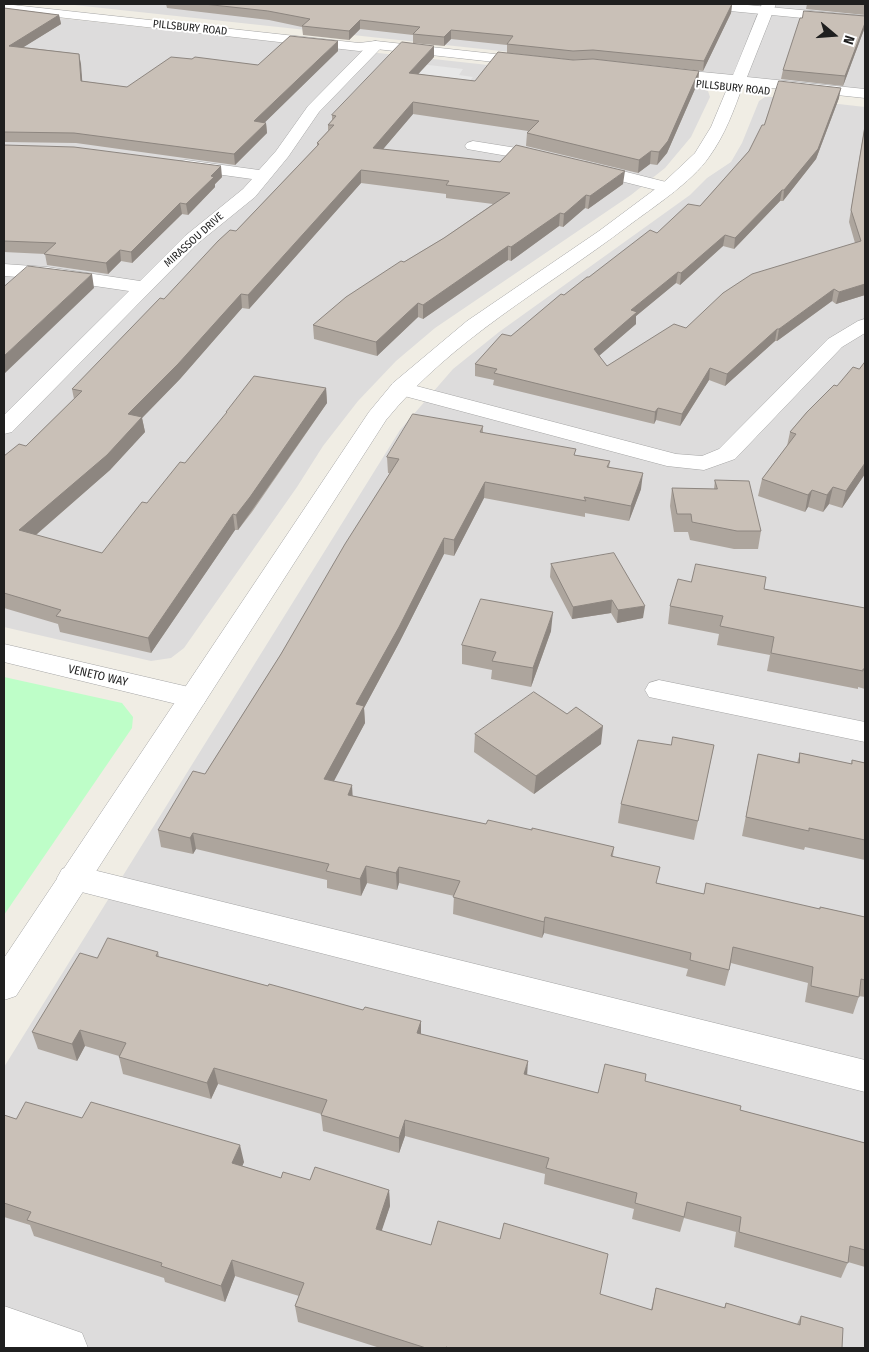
<!DOCTYPE html>
<html>
<head>
<meta charset="utf-8">
<style>
	body { margin:0 }
	#map { position:relative; width:869px; height:1352px; overflow:hidden; background:#f0ede4; font-family:"Fira Sans Condensed",sans-serif }
	canvas { display:block }
	.frame { position:absolute; inset:0; border:5px solid #1f1f1f; pointer-events:none }
	.north { position:absolute; left:809px; top:10px; width:50px; height:50px; -webkit-text-stroke:4px #fff; paint-order:stroke; rotate:108deg; font-size:14px; font-weight:700; line-height:20px; text-align:center; color:#1f1f1f }
	.north::after { content:''; display:block; margin:auto; width:18px; height:22px; background:#1f1f1f; clip-path:polygon(50% 0,100% 100%,50% 72%,0 100%) }
</style>
</head>
<body>
<div id="map">
<canvas width="869" height="1352"></canvas>
<div class="frame"></div>
<div class="north">N</div>
</div>
<script>
const context = document.querySelector('canvas').getContext('2d');
context.lineJoin = 'round';
function paint(path, color) {
  context.fillStyle = color;
  context.fill(path, 'evenodd');
}
function stroke(path, color, width, dash) {
  context.strokeStyle = color;
  context.lineWidth = width;
  context.lineCap = dash ? 'butt' : 'round';
  context.setLineDash(dash || []);
  context.stroke(path);
}
function drawText(font, color, halo, rows, align = 'center') {
  context.font = font + ' "Fira Sans Condensed",sans-serif';
  context.lineWidth = 4;
  context.setLineDash([]);
  context.textBaseline = 'middle';
  context.strokeStyle = halo;
  context.fillStyle = color;
  for (const [text, x, y, turn = 0] of rows) {
    context.save();
    context.translate(x, y);
    context.rotate((+turn || 0) * Math.PI / 180);
    context.textAlign = isNaN(turn) ? turn : align;
    if (halo) context.strokeText(text, 0, 0);
    context.fillText(text, 0, 0);
    context.restore();
  }
}
paint(new Path2D(`
	M65,4H865V90L501,51Z
	M4,12L698,88L708,91L710,97L691,137L665,168L631,195L435,328L396,361L358,401L323,446L297,487L184,648L171,658L151,661L4,627Z
	M765,97H777L865,107V1348H4V1067L400,430L453,369L499,332L690,195L707,178L731,162L742,143L759,101Z`), '#dddcdc');
paint(new Path2D(`
	M4,677L122,703L133,717L132,728L4,915Z`), '#befec8');
paint(new Path2D(`
	M394,61L463,69L459,75L473,77L469,82L384,71Z`), '#e7e7e7');
const minor = new Path2D(`
	M692,4H737L865,16V24L699,8Z
	M376,41L383,45L381,48L319,112L288,157L255,197L197,244L12,432L4,434V415L129,291L47,279L4,276V264L47,267L140,281L185,236L243,189L252,179L180,169L178,165L180,161L186,160L259,170L276,151L308,106L371,42Z
	M473,141L548,153L554,155L556,158L554,161L548,163L467,149L465,146L467,143Z
	M587,162L674,184L677,188L674,192L668,193L581,171L579,167L581,163Z
	M865,319V333L842,347L735,459L704,470L667,466L393,393L390,388L393,383L401,382L676,454L702,456L719,449L828,339L858,321Z
	M4,644L193,688L203,691L207,698L203,705L193,708L4,662Z
	M659,680L865,722V742L649,697L645,690L649,683Z
	M73,865L865,1060V1092L62,887L57,878L62,869Z
	M4,1306L82,1333L88,1348H4Z`);
const tertiary = new Path2D(`
	M4,4L359,43L376,41L531,58L536,59L538,62L536,65L531,66L376,49L359,51L4,11Z
	M762,4H776L747,77L865,89V98L743,85C734,110 725,135 709,157C692,182 652,208 628,226C545,289 452,339 386,420L16,996L4,1000V958L369,412L393,383L467,321L599,231L662,184L695,153L711,127L729,84L660,76L655,75L653,72L655,69L660,68L733,75Z`);
stroke(minor, '#a6a6a6', 1);
stroke(tertiary, '#a6a6a6', 1);
paint(minor, '#fff');
paint(tertiary, '#fff');
paint(new Path2D(`
	M166,4H732L731,13L703,71L592,59L572,60L507,53V45L451,39L444,46L413,43V35L360,29L349,40L303,35L302,27L269,20L167,8Z
	M807,4H865V15L806,9Z
	M4,8L59,15L61,24L23,47L79,54L82,81L127,87L192,59L258,65L338,51L264,123H266L267,133L235,165L76,143L4,142Z
	M865,16V27L843,86L781,79L783,70Z
	M434,57L418,74L475,81L573,60L699,71L698,82L667,153L657,165L650,164L638,173L526,146L527,133L528,131L413,114L383,149L623,184L588,209L585,208L563,227L559,226L511,261L508,260L423,319L418,317L377,356L314,339L313,325L404,262L444,238L493,204L446,198V194L361,183L249,309L242,308L180,379L142,418L145,432L110,470L36,535L102,553L185,463L226,414V412L326,388L327,403L252,512L238,530H235L151,653L60,632L58,624L4,608V456L26,446L74,399L72,389L164,299L236,231L317,146V143L328,131V125L332,120V115Z
	M839,98L816,159L783,201H780L734,249L723,246L680,285L676,283L636,316V324L599,356L607,366L686,328L855,243L849,222L865,124V295L836,304L832,301L777,341H775L725,386L709,380L680,426L656,420L654,424L493,385L494,380L475,376V364L564,295L589,277L657,233L700,206L749,151L764,125Z
	M4,145L222,177L215,184V187L188,215L182,214L132,263L121,261L108,274L47,265L45,254L4,252Z
	M807,412L865,474L842,508L829,504L823,512L808,507L805,512L758,496L762,479L787,446L790,432Z
	M483,426V433L575,455L610,461L609,467L641,489L629,521L585,513V517L484,498L454,556L444,554L399,643L364,708L365,723L333,781L353,796L486,824L532,830L614,847L613,856L657,883L704,894L820,909V907L865,917V997L859,996L853,1014L805,1002L808,983L731,963L725,986L686,976L688,969L544,933L542,938L453,914L454,896L399,883L397,890L367,883L361,896L327,888V880L196,849L193,854L161,847L158,830L205,774L281,654L390,473H388L387,457Z
	M715,480L761,531L758,549H734L690,540L688,532H674L670,506L672,488L714,489Z
	M551,564L643,618L617,623L611,613L572,619L550,577Z
	M691,582L764,589L865,608V689L858,687V689L767,671L770,655L717,645L719,634L668,624L670,606Z
	M551,631L531,687L491,679L492,670L462,664V645Z
	M475,734L601,744L534,794L474,752Z
	M671,745H714L694,840L618,823L621,804Z
	M800,753L851,764L852,760L865,763V860L805,847L804,850L742,836L758,754L797,763Z
	M158,952L159,957L268,986L363,1010L421,1021V1034L527,1075L598,1093L645,1081L740,1110L865,1143V1267L848,1262L841,1278L734,1247L736,1232L684,1218L680,1232L632,1219L634,1209L544,1184L545,1174L405,1136L399,1153L323,1131L321,1114L218,1084L211,1099L123,1074L119,1057V1056L85,1046L77,1061L38,1049L32,1032L97,958Z
	M4,1115L16,1119L82,1118L244,1162L242,1166L281,1178L310,1180L389,1190L390,1206L381,1231L651,1310L656,1288L724,1308L726,1303L797,1324L801,1316L842,1348H380L298,1322L295,1306L299,1296L235,1276L225,1302L165,1282L164,1278L34,1236L30,1225L4,1217Z`), '#ada59d');
paint(new Path2D(`
	M732,4L731,13L703,71L704,61Z
	M59,15L61,24L11,55L9,46Z
	M360,20V29L349,40V31Z
	M865,23V27L843,86L845,76Z
	M451,30V39L444,46V37Z
	M338,41V51L255,132L254,121Z
	M434,46V57L409,84V73Z
	M79,54L81,64L83,91L81,81Z
	M699,71L698,82L667,153L657,165L659,152Z
	M841,88L839,98L816,159L783,201L784,190Z
	M413,102V114L373,161V148Z
	M266,123L267,133L235,165L234,154Z
	M651,151L650,164L638,173L639,160Z
	M221,166L222,177L215,184V187L188,215L186,204L211,176Z
	M361,170V183L249,309L248,295Z
	M625,171L623,184L588,209L590,196Z
	M782,190L780,201L734,249L735,238Z
	M586,195L585,208L563,227L564,214Z
	M180,203L182,214L132,263L131,252Z
	M560,213L559,226L511,261V247Z
	M725,235L723,246L680,285L681,273Z
	M508,246V260L423,319V305Z
	M120,250L121,261L108,274L106,263Z
	M678,272L676,283L636,316V324L593,361L594,349L631,310Z
	M92,274L94,288L4,374V356Z
	M865,284V295L836,304L839,292Z
	M834,289L832,301L777,341L779,329Z
	M241,294L242,308L180,379L142,418L145,432L110,470L23,546L19,530Z
	M418,303V317L377,356L376,342Z
	M777,329L775,341L725,386L727,374Z
	M710,368L709,380L680,426L682,414Z
	M326,388L327,403L238,530L236,515Z
	M658,408L656,420L654,424L655,412Z
	M865,463V474L842,508L846,491Z
	M643,473L641,489L629,521L631,506Z
	M485,482L484,498L454,556V540Z
	M833,487L829,504L823,512L827,495Z
	M812,490L808,507L805,512L808,495Z
	M233,514L235,530L151,653L148,638Z
	M444,538V554L399,643L364,708L365,723L326,796L324,779L356,704Z
	M612,600L611,613L572,619L573,607Z
	M645,606L643,618L617,623L618,610Z
	M553,612L551,631L531,687L533,668Z
	M603,726L601,744L534,794L536,776Z
	M352,785L353,802L348,795Z
	M193,833L196,849L193,854L190,838Z
	M366,866L367,883L361,896L360,879Z
	M399,867V883L397,890L396,873Z
	M545,917L544,933L542,938L544,922Z
	M421,1021V1038L417,1033Z
	M80,1030L85,1046L77,1061L72,1044Z
	M528,1061L527,1077L524,1074Z
	M214,1068L218,1084L211,1099L207,1083Z
	M405,1120V1136L399,1153V1138Z
	M240,1145L244,1162L236,1180L232,1163Z
	M389,1190L390,1206L377,1245L376,1229Z
	M232,1260L235,1276L225,1302L221,1286Z`), '#8d8680');
const building = new Path2D(`
	M204,4H732L704,61L593,50L573,51L507,44L513,36L451,30L444,37L413,34L420,27L360,20L349,31L302,26L310,19L268,11Z
	M4,8L59,15L9,46L79,54L81,81L127,87L171,57L192,59L195,57L258,65L290,36L338,41L254,121L266,123L234,154L74,133L4,132Z
	M804,11L865,16V23L845,76L783,70L800,18H802Z
	M402,42L434,46L409,73L475,81L498,52L573,60L593,59L699,71L668,141L659,152L651,151L639,160L527,133L539,121L413,102L373,148L500,162L516,145L625,171L590,196L586,195L564,214L560,213L511,247L508,246L423,305L418,303L376,342L313,325L346,297L401,261L404,262L444,238L510,193L446,185L449,181L361,170L248,295L241,294L178,364L128,414L142,417L107,455L19,530L102,553L142,502L147,503L180,462L185,463L227,412H226L254,376L326,388L250,497L236,515L233,514L148,638L56,616L61,610L4,593V456L19,444L26,446L82,391L72,389L160,298L164,299L218,241L230,230L236,231L319,144L317,143L334,125H328L336,116L332,115Z
	M779,81L841,88L818,149L784,190H782L735,238L725,235L681,273L678,272L631,310L637,312L594,349L607,366L674,324L686,328L723,293L752,274L861,241L851,210L865,126V284L839,292L834,289L779,329H777L727,374L710,368L682,414L658,408L655,412L555,388L494,373L497,369L475,364L502,334L511,336L561,294L564,295L587,277H589L650,230L657,233L688,204L700,206L749,151L762,125H764Z
	M4,145L74,147L221,166L211,176L214,177L186,204L180,203L131,252L120,250L106,263L44,254L56,243L4,241Z
	M28,266L92,274L4,356V287Z
	M865,362V463L846,491L833,487L827,495L812,490L808,495L762,479L796,434L790,432L807,412L834,385L837,386L853,367L859,369Z
	M413,414L483,426L480,432L576,449L574,455L610,461L607,467L643,473L631,506L584,497L586,501L485,482L454,540L444,538L399,627L356,704L364,706L324,779L352,785L348,795L486,824L488,820L532,830V828L614,847L611,856L660,867L656,883L704,894L706,883L820,909V907L865,917V980L861,979L859,997L811,986L813,967L733,947L729,970L690,960L691,953L545,917L544,922L453,897L460,881L399,867L396,873L366,866L360,879L326,871L329,864L193,833L190,838L158,830L193,771L205,774L281,654L345,544L399,459L387,457Z
	M715,480L749,481L761,531H737L692,522L691,514H677L672,488L717,489Z
	M614,553L645,606L618,610L612,600L573,607L551,564Z
	M696,564L766,577L764,589L865,608V669H863V671L771,653L774,637L720,626L723,616L670,606L678,579L691,582Z
	M481,599L553,612L533,668L492,661L496,652L462,645Z
	M534,692L567,714L576,707L603,726L536,776L475,734Z
	M673,737L714,745L698,821L621,804L638,740L671,745Z
	M800,753L852,764V760L865,763V840L809,828V831L746,817L758,754L799,763Z
	M108,938L158,952L156,956L268,986L269,984L363,1010L365,1007L421,1021L417,1033L528,1061L524,1074L598,1093L605,1064L646,1074L645,1081L741,1106L740,1110L865,1143V1250L850,1246L848,1263L739,1232L741,1217L687,1202L684,1217L635,1203L637,1193L546,1168L549,1158L405,1120L399,1138L321,1115L327,1100L214,1068L207,1083L119,1057L126,1043L80,1030L72,1044L32,1032L80,953L97,958Z
	M26,1102L82,1118L91,1102L240,1145L232,1163L281,1178L283,1172L310,1180L315,1167L389,1190L376,1229L431,1245L438,1221L500,1239L504,1223L608,1254L600,1294L652,1310L656,1288L725,1308L726,1303L800,1325L801,1316L843,1328L842,1348H449L446,1347V1348H426L295,1306L304,1283L232,1260L221,1286L161,1266L162,1263L27,1220L31,1212L4,1203V1115L16,1119Z`);
paint(building, '#c9c0b7');
stroke(building, '#8d8680', 1);
drawText('11px', '#1f1f1f', '#fff', [
	["PILLSBURY ROAD",190,28,6],
	["PILLSBURY ROAD",733,88,6],
	["MIRASSOU DRIVE",194,240,-42]
]);
drawText('12px', '#1f1f1f', '#fff', [
	["VENETO WAY",98,676,13]
]);
</script>
</body>
</html>
